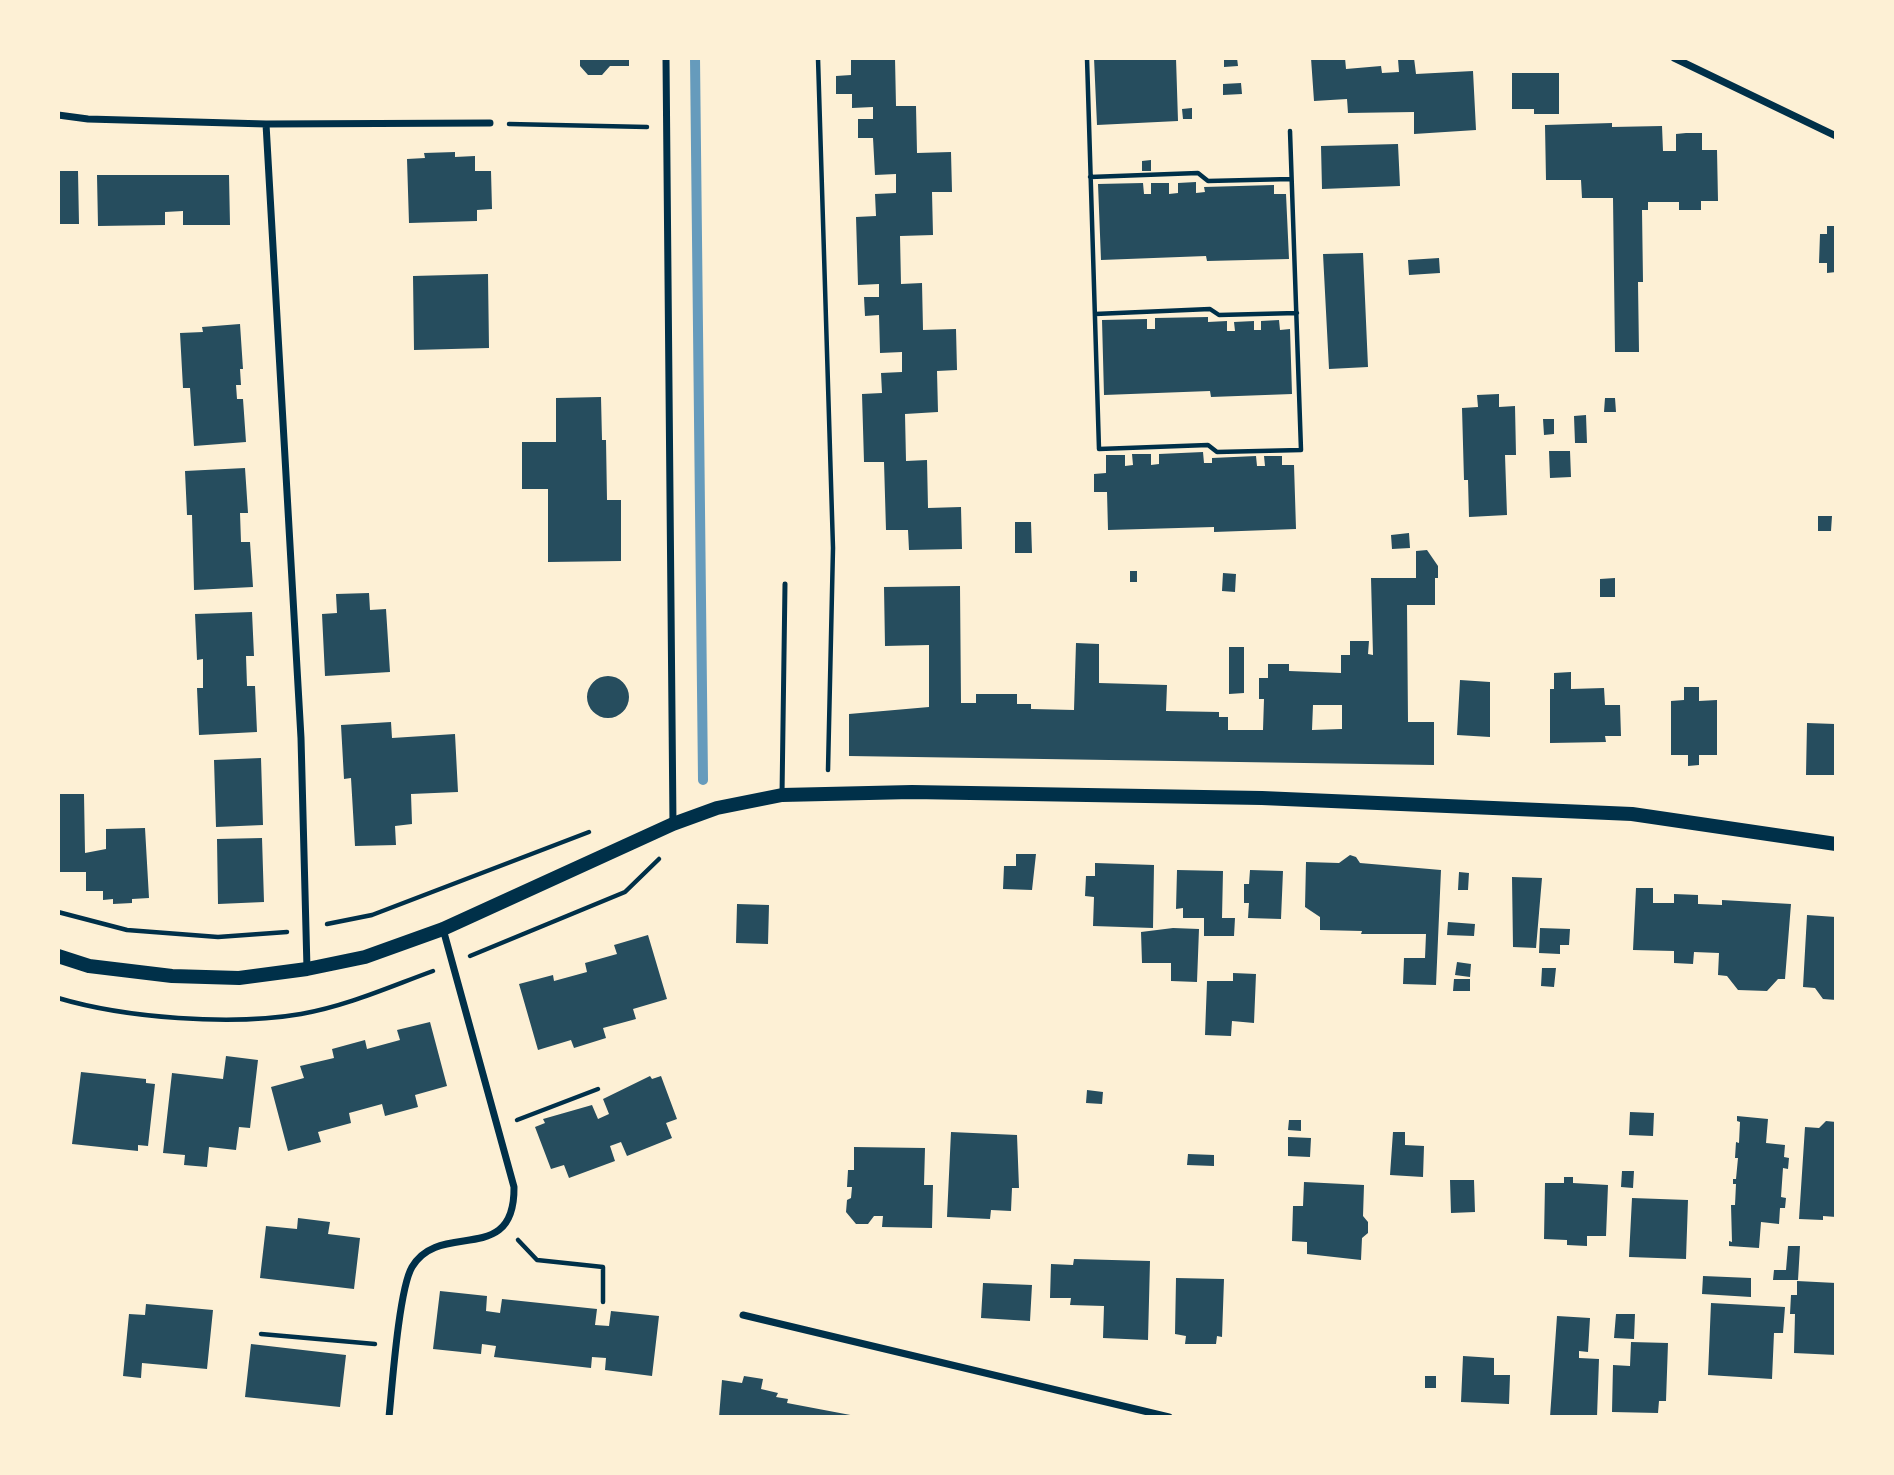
<!DOCTYPE html>
<html>
<head>
<meta charset="utf-8">
<style>
	body { margin:0 }
	#map { position:relative; width:1894px; height:1475px; overflow:hidden; background:#fdf0d5; font-family:Literata,serif }
	canvas { display:block }
	.frame { position:absolute; inset:0; border:60px solid #fdf0d5; pointer-events:none }
</style>
</head>
<body>
<div id="map">
<canvas width="1894" height="1475"></canvas>
<div class="frame"></div>
</div>
<script>
const context = document.querySelector('canvas').getContext('2d');
context.lineJoin = 'round';
function stroke(path, color, width, dash) {
  context.strokeStyle = color;
  context.lineWidth = width;
  context.lineCap = dash ? 'butt' : 'round';
  context.setLineDash(dash || []);
  context.stroke(path);
}
function paint(path, color) {
  context.fillStyle = color;
  context.fill(path, 'evenodd');
}
stroke(new Path2D(`
	M695,58L703,780`), '#669bbc', 10);
paint(new Path2D(`
	M580,58H629V66H610L602,75H588L580,66Z
	M851,58H895L896,106H916L917,153L951,152L952,192H932L933,235L900,236L901,284L922,283L923,330L956,329L957,370L937,371L938,412L905,414L906,461L927,460L928,508L961,507L962,549L909,550L908,530H886L884,462H864L862,394L882,393L881,373L902,372V352L880,353L879,315L865,316L864,297H879V284L858,285L856,217L876,216L875,194L896,193V174L875,175L873,138H858V119H873V107L852,108V94H836V76L851,75Z
	M1094,58H1176L1178,121L1097,125Z
	M1224,58H1237L1238,66L1224,67Z
	M1311,58H1345L1346,69L1381,66L1382,73L1399,72L1398,59L1414,58L1416,74L1473,71L1476,130L1414,134V112L1348,113L1347,99L1314,101Z
	M1512,73H1559V114H1534V109H1512Z
	M1241,83L1242,94L1223,95V84Z
	M1192,108V119H1183L1182,109Z
	M1612,123V127L1662,126L1663,151H1676V134L1686,133H1702V150H1717L1718,201H1701V210H1679V202H1648V210H1642L1643,282H1638L1639,352H1615L1613,198H1582L1581,180H1546L1545,125Z
	M1398,144L1400,186L1322,189L1321,146Z
	M455,152V157L475,156V171H491L492,209L477,210V221L409,223L407,159L425,158L424,153Z
	M1151,160V171H1142V161Z
	M58,171H78L79,224H58Z
	M97,175H229L230,225H183V211L165,212V225L98,226Z
	M1196,182V193L1205,192L1204,187L1274,185V194H1286L1289,259L1207,261L1206,256L1101,260L1098,184L1143,183L1144,194H1151V183H1169V194L1178,193V183Z
	M1827,226H1836V272L1827,273V263H1819L1820,234H1827Z
	M1363,253L1368,367L1329,369L1323,254Z
	M1439,258L1440,273L1409,275L1408,260Z
	M488,274L489,348L414,350L413,276Z
	M1208,317V322L1227,321V331H1235L1234,322L1254,321V330H1261V321L1279,320L1280,330L1290,329L1292,394L1211,397L1210,391L1104,395L1102,320L1147,319V329H1155V318Z
	M240,324L243,369H240L241,385H236L237,399H243L246,442L194,446L190,388H183L180,333L203,332L202,327Z
	M1499,394V407L1515,406L1516,455H1505L1507,515L1469,517L1468,480H1464L1462,408L1478,407L1477,395Z
	M601,397L602,440H606L607,500H621V561L548,562V489H522V442H556V398Z
	M1605,398H1615L1616,412H1604Z
	M1586,415L1587,443H1575L1574,416Z
	M1543,419H1554V434L1544,435Z
	M1549,451H1570L1571,477L1550,478Z
	M1203,452L1204,463H1212V458L1256,456L1257,466H1265L1264,456H1282V465H1294L1296,529L1214,532V527L1108,530L1107,492H1094V474L1106,473V455H1125V466L1133,465L1132,454H1151V465L1159,464V454Z
	M245,468L248,513H240L241,542H250L253,587L194,590L192,515H187L185,471Z
	M1818,516H1832L1831,531H1818Z
	M1015,522H1031L1032,553H1015Z
	M1409,533L1410,548L1392,549L1391,535Z
	M1427,550L1438,566V578H1435V605H1407L1408,722H1434V765L849,756V714L929,707V645L885,646L884,587L960,586L961,703H976V694H1017V704H1031V709L1074,710L1076,643L1099,644V683L1167,685L1166,711L1219,712V717H1228V730H1263L1264,699H1259V678H1268V664H1289V671L1341,673V655H1350V641H1369L1368,654L1373,655L1371,578H1416V551ZM1313,705H1342V729L1312,730Z
	M1130,571H1137V582H1130Z
	M1223,573L1236,574L1235,592L1222,591Z
	M1615,578V597H1600V579Z
	M369,593L370,610L386,609L390,672L325,676L322,614L337,613L336,594Z
	M252,612L254,656H246L247,686H255L257,732L199,735L197,688H203V659L197,660L195,614Z
	M1229,647H1244V693L1229,694Z
	M1571,672V689L1604,688L1605,705H1620L1621,736H1605L1606,742L1550,743V689H1554V673Z
	M587 697a21 21 0 1 1 42 0a21 21 0 1 1-42 0Z
	M1460,680L1490,682V737L1457,735Z
	M1684,687H1699V701L1717,700V755H1699V765L1688,766V755H1671V701L1684,700Z
	M391,722L392,738L455,734L458,792L411,794L412,824L395,826L396,845L355,846L351,778L344,779L341,725Z
	M1807,723L1835,724L1836,775H1806Z
	M261,758L263,825L216,827L214,760Z
	M58,794H84L85,853L106,849V829L145,828L149,898L132,899V903L113,904V899L103,900V891H86V872H58Z
	M262,838L264,902L218,904L217,839Z
	M1016,854H1036L1032,890L1003,889L1004,866H1016Z
	M1350,855L1356,857L1360,863L1441,870L1436,985L1403,984L1404,958H1425L1426,934H1361L1362,931L1320,930V917L1305,907L1306,862L1339,863Z
	M1095,863L1154,865L1153,928L1093,926L1094,897L1085,896L1086,876H1095Z
	M1177,870L1223,871L1222,918H1235L1234,936H1204V918H1183V908L1176,909Z
	M1250,870L1283,871L1281,919L1248,918L1249,903H1244V884H1249Z
	M1459,872L1469,873L1468,890H1458Z
	M1512,877L1542,878L1536,948L1513,947Z
	M1636,888H1653V903H1674V894L1698,895V904L1722,905V900L1791,904L1785,979H1778L1767,991L1738,990L1727,976L1718,975L1719,953L1694,952L1693,964L1674,963V951L1633,950Z
	M737,904L769,905L768,944L736,943Z
	M1807,915L1836,917V1000L1823,999L1815,988L1803,987Z
	M1448,922L1475,924L1474,936L1447,935Z
	M1173,928L1199,929L1197,982L1171,981V963H1142L1141,932Z
	M1540,928L1570,929L1569,945H1560V954L1539,953Z
	M648,935L667,999L633,1009L636,1019L603,1028L606,1038L574,1048L571,1040L538,1050L519,984L553,975L554,981L587,972L585,963L617,954L614,945Z
	M1457,962L1471,964L1470,977L1455,975Z
	M1542,968H1556L1554,987L1541,986Z
	M1233,973L1256,974L1254,1023L1232,1021L1231,1036L1205,1035L1207,981H1233Z
	M1454,979H1470V991H1453Z
	M430,1022L447,1086L415,1095L418,1107L385,1116L382,1104L349,1113L351,1123L318,1132L321,1142L288,1151L271,1087L304,1078L300,1066L334,1058L332,1049L365,1040L367,1049L400,1040L397,1030Z
	M226,1056L258,1060L250,1128L239,1127L236,1150L209,1147L207,1167L184,1165L185,1155L163,1153L172,1073L223,1079Z
	M81,1072L146,1079V1083L155,1084L148,1146L138,1145V1151L72,1144Z
	M650,1076L652,1079L661,1076L677,1119L666,1123L672,1138L627,1156L621,1142L610,1146L615,1161L569,1178L564,1165L551,1169L535,1127L545,1123L543,1119L592,1105L598,1119L609,1114L603,1099Z
	M1087,1090L1103,1092L1102,1104L1086,1103Z
	M1630,1112L1654,1113L1653,1136L1629,1135Z
	M1737,1116L1768,1119L1766,1143L1785,1145L1784,1157L1789,1158L1788,1169L1783,1168L1781,1197L1786,1198L1785,1208H1780L1779,1224L1761,1222L1759,1248L1729,1246V1241L1732,1242L1731,1205H1735L1736,1184H1733V1179H1736L1738,1158H1735L1736,1142L1739,1143L1740,1122L1737,1121Z
	M1289,1120H1301V1131L1288,1130Z
	M1826,1121L1836,1122V1217L1823,1216V1220L1799,1219L1805,1127L1819,1128Z
	M951,1132L1017,1135L1019,1188H1012L1011,1211L991,1210L990,1219L947,1217Z
	M1393,1132H1405V1145L1424,1146L1423,1177L1390,1175Z
	M1288,1137L1311,1138L1310,1157L1288,1156Z
	M854,1147L925,1148L924,1185H933L932,1228L882,1227L883,1216H874L868,1224H856L846,1212L847,1200L851,1198L852,1187H847L848,1170H854Z
	M1188,1154L1214,1155V1166L1187,1165Z
	M1622,1171H1634L1633,1188L1621,1187Z
	M1564,1177H1573V1183L1608,1185L1606,1236H1587V1246L1567,1245V1240L1544,1239L1545,1183H1564Z
	M1450,1180H1474L1475,1212L1451,1213Z
	M1304,1182L1364,1185L1363,1216L1368,1222V1233L1362,1238L1361,1260L1307,1254V1242L1292,1241L1293,1206H1303Z
	M1632,1198L1688,1200L1686,1259L1629,1257Z
	M298,1218L330,1222L328,1234L360,1238L354,1289L260,1278L266,1226L297,1229Z
	M1788,1246H1800L1798,1280H1773L1774,1270H1786Z
	M1074,1259L1150,1261L1148,1340L1103,1338L1104,1306L1070,1305L1071,1298H1050L1051,1264L1073,1265Z
	M1703,1276L1751,1278V1297L1702,1294Z
	M1176,1278L1224,1279L1222,1337L1217,1336L1216,1344H1185L1186,1336L1175,1334Z
	M1797,1281L1836,1283V1355L1794,1353L1795,1314H1790L1791,1295H1797Z
	M983,1283L1032,1285L1030,1321L981,1318Z
	M440,1291L487,1296L486,1311L500,1313L502,1299L597,1309L595,1325L609,1326L611,1311L659,1316L652,1376L605,1370L606,1358L592,1357L591,1368L494,1357L496,1346L482,1344L481,1354L433,1349Z
	M1711,1303L1785,1307L1783,1333H1774L1772,1379L1708,1375Z
	M146,1304L213,1310L207,1369L142,1363L141,1378L123,1376L129,1314L145,1315Z
	M1616,1314H1635L1634,1339L1614,1338Z
	M1557,1316L1590,1318L1588,1352L1579,1351V1358L1599,1359L1597,1417H1550Z
	M1631,1342L1668,1343L1666,1401H1659L1658,1413L1612,1412L1613,1365L1630,1366Z
	M251,1344L346,1355L340,1407L245,1397Z
	M1463,1356L1494,1358V1375H1510L1509,1404L1461,1402Z
	M744,1376L763,1379L761,1389L778,1393L776,1397L788,1399L787,1403L861,1417H719L722,1380L742,1383Z
	M1425,1376H1436V1388H1425Z`), '#264d5e');
stroke(new Path2D(`
	M818,58L833,548L828,770
	M1087,58L1099,449L1208,445L1217,452L1301,450L1290,131
	M509,124L647,127
	M1090,177L1198,173L1208,181L1291,179
	M1095,314L1210,309L1219,315L1297,313
	M58,912L127,930L218,937L287,932
	M327,924L372,915L589,832
	M470,956L625,892L659,859
	M58,998C125,1018 231,1026 301,1014C347,1006 389,987 433,971
	M517,1120L598,1089
	M518,1240L537,1260L603,1267V1302
	M261,1334L375,1344`), '#003049', 4.5);
stroke(new Path2D(`
	M782,795L785,584`), '#003049', 5);
stroke(new Path2D(`
	M666,58L673,824
	M1674,58L1836,136
	M58,115L88,119L266,124L490,123
	M266,124L301,738L307,969
	M743,1315L1169,1417
	M389,1417C392,1387 399,1289 412,1267C440,1219 515,1268 514,1187L443,929`), '#003049', 7);
stroke(new Path2D(`
	M58,956L89,966L172,976L239,978L307,969L365,957L443,929L673,824L717,808L782,795L912,792L1262,798L1632,814L1836,844`), '#003049', 14);
</script>
</body>
</html>
